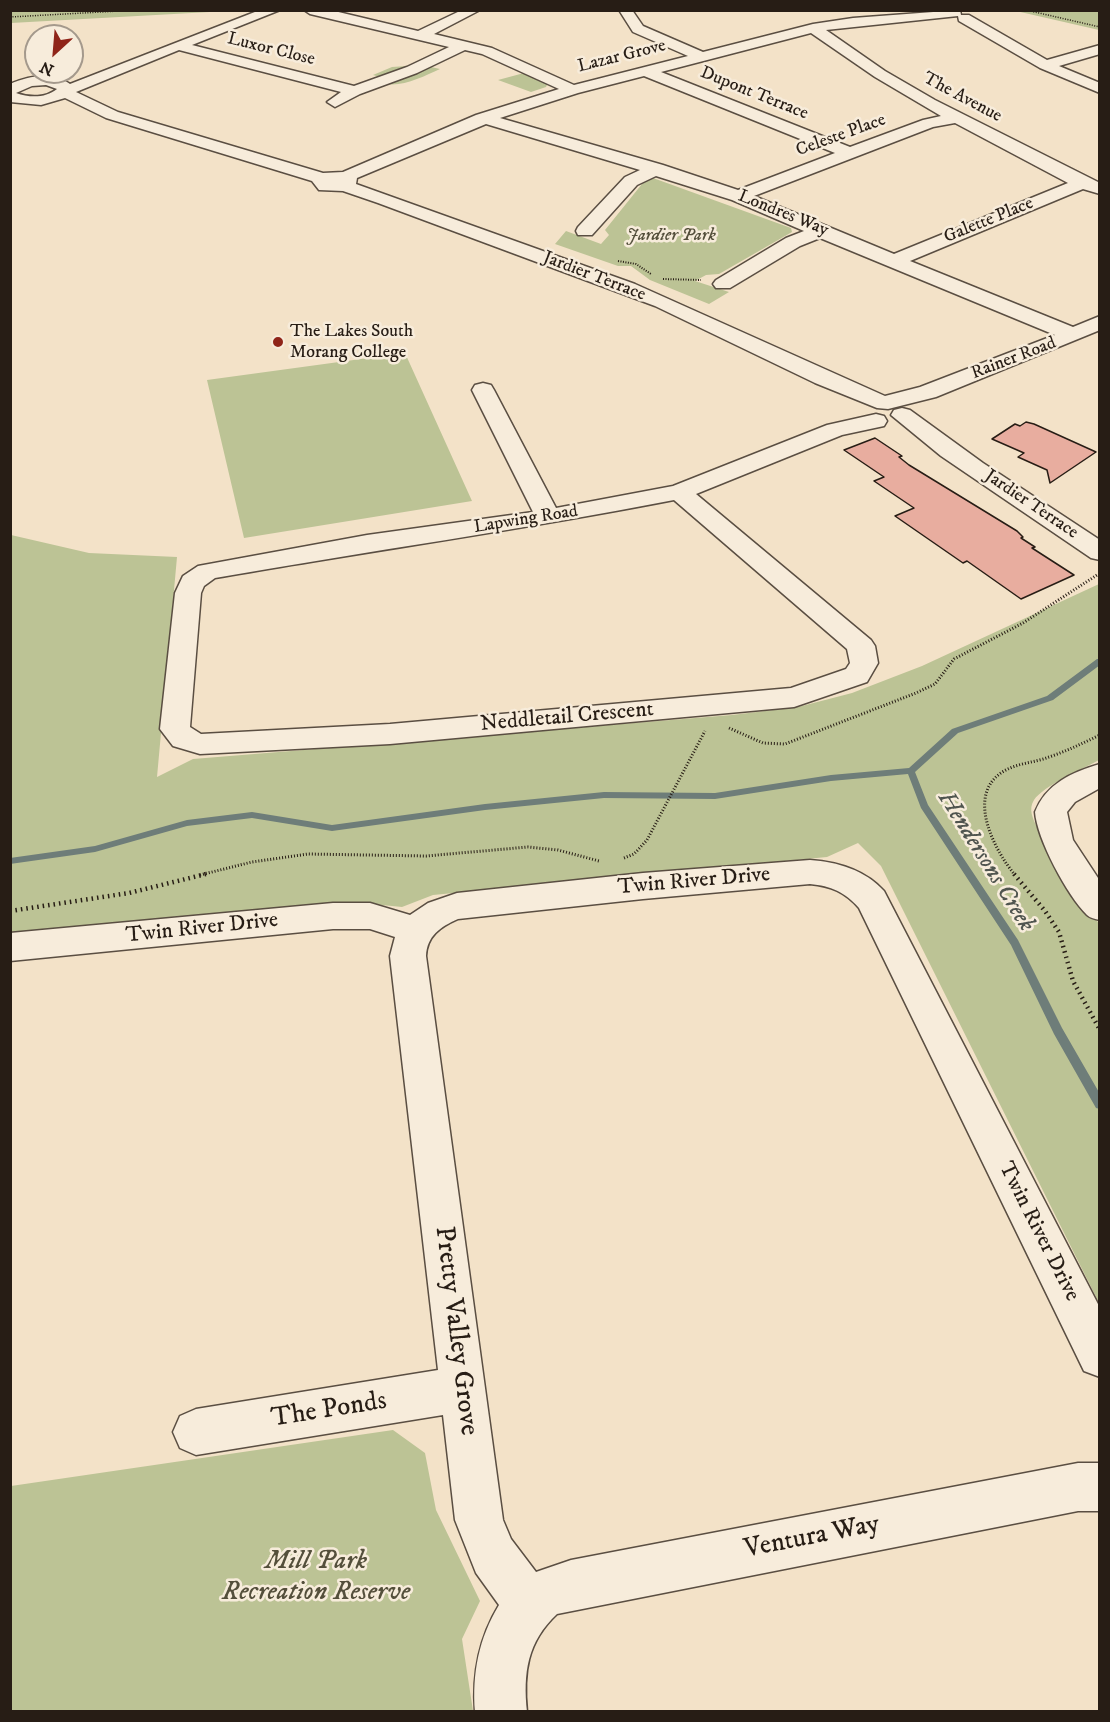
<!DOCTYPE html>
<html>
<head>
<meta charset="utf-8">
<style>
	body { margin:0 }
	#map { position:relative; width:1110px; height:1722px; overflow:hidden; background:#f3e2c8; font-family:"IM FELL DW Pica",serif }
	canvas { display:block }
	.frame { position:absolute; inset:0; border:12px solid #271d15; pointer-events:none }
	.north { position:absolute; left:24px; top:24px; width:60px; height:60px; box-sizing:border-box; background:#f7ecdb; border:2px solid #a4998c; border-radius:50%; rotate:206deg; font-size:16px; font-weight:700; line-height:24px; text-align:center; color:#271d15 }
	.north::after { content:''; display:block; margin:auto; width:21px; height:27px; background:#8f2418; clip-path:polygon(50% 0,100% 100%,50% 72%,0 100%) }
</style>
</head>
<body>
<div id="map">
<canvas width="1110" height="1722"></canvas>
<div class="frame"></div>
<div class="north">N</div>
</div>
<script>
const context = document.querySelector('canvas').getContext('2d');
context.lineJoin = 'round';
function paint(path, color) {
  context.fillStyle = color;
  context.fill(path, 'evenodd');
}
function stroke(path, color, width, dash) {
  context.strokeStyle = color;
  context.lineWidth = width;
  context.lineCap = dash ? 'butt' : 'round';
  context.setLineDash(dash || []);
  context.stroke(path);
}
function drawText(font, color, halo, rows, align = 'center') {
  context.font = font + ' "IM FELL DW Pica",serif';
  context.lineWidth = 5;
  context.setLineDash([]);
  context.textBaseline = 'middle';
  context.strokeStyle = halo;
  context.fillStyle = color;
  for (const [text, x, y, turn = 0] of rows) {
    context.save();
    context.translate(x, y);
    context.rotate((+turn || 0) * Math.PI / 180);
    context.textAlign = isNaN(turn) ? turn : align;
    if (halo) context.strokeText(text, 0, 0);
    context.fillText(text, 0, 0);
    context.restore();
  }
}
paint(new Path2D(`
	M34,10H228V11L11,23V12Z
	M1016,11H1099V30Z
	M422,65L440,69C422,77 398,90 379,82L380,77L373,75L392,67Z
	M524,73L548,83L546,87L531,92L498,80Z
	M653,178L791,228L792,232L719,274L706,275L695,281L729,292L709,304L650,280L631,266H618L555,244L566,231L601,244L609,235L605,230L646,179Z
	M405,353L472,501L244,538L207,380Z
	M11,535L89,553L177,557L157,777L193,759L732,715L798,707L852,693L922,666L1099,584V760C1083,769 1043,786 1034,800C1028,809 1033,819 1037,827L1099,924V1303L881,866L858,843L827,857L433,895L402,907L352,902L11,936Z
	M393,1430L425,1453L436,1510L480,1601L462,1639L473,1711H11V1486Z`), '#bcc395');
paint(new Path2D(`
	M1097,659H1100V665L1053,700L958,733L915,772L928,805L1018,940L1062,1028L1100,1094V1109L1096,1108L1054,1034L1011,945L921,808L908,774L831,781L715,799L604,798L485,810L332,831L252,818L187,826L95,852L10,864V858L95,846L187,820L252,812L332,825L485,804L604,792L715,793L831,775L909,768L952,729L1047,696Z`), '#6e7d79');
const building = new Path2D(`
	M1026,422L1034,424L1096,452L1050,483L1047,470L1018,457L1024,453L992,439L1015,424L1020,426Z
	M875,438L902,456L899,457L909,465L1017,531L1023,537L1021,538L1035,547L1032,548L1074,575L1021,599L967,561L963,563L895,516L914,508L874,481L884,477L844,450Z`);
paint(building, '#e8ad9f');
stroke(building, '#271d15', 1.5);
const minor = new Path2D(`
	M260,10H280L192,45L354,86L407,67L449,47L310,14L304,10H330L418,31L462,10H480L434,34L492,48L574,85L688,56L633,32L619,10H632L643,26L703,52L813,24L853,18L960,10L961,15H969L1047,60L1100,45V54L1059,66L1100,83V93L1040,68L959,21L958,16L826,30L885,71L935,100L1100,183V194L1083,189L910,261L1073,327L1100,316V330L936,397L888,409L877,408L815,383L655,306L378,203L343,191L319,190L312,181L106,118L65,98L41,105L10,102V84C29,76 52,71 70,84ZM811,33L875,77L941,116L923,120L850,147L661,72ZM179,50L341,92L327,102L335,107L360,94L417,73L465,50L482,54L559,89L476,115L343,172L323,173L118,112L76,92ZM644,76L835,153L738,190L663,165L500,118L578,93ZM46,85L57,89C46,98 30,98 16,93L32,86ZM955,123L1068,183L894,254L754,196L933,127ZM486,124L640,170L625,177L578,227L576,231L578,235H592L637,185L656,176L732,200L804,231L786,238L716,280L713,284L716,288H730L800,246L820,238L1055,335L920,387L885,396L635,284L356,184L357,178Z
	M483,383L491,385L494,390L556,508L673,486L827,425L876,414L884,416L887,421L884,426L842,435L696,494L871,640L875,646L878,663L867,682L794,707L390,744L200,754L173,746L160,729L175,593L183,576L198,566L367,535L533,512L472,390L475,385ZM674,500L847,649L850,663L846,669L791,688L390,724L201,734L190,727L201,593L204,586L215,578C368,551 522,530 674,500Z
	M902,408L910,410L983,463L1100,540V560L1091,558L941,456L891,415L894,410Z
	M1100,764V788L1075,802L1067,812L1073,840L1100,881V920C1095,919 1090,918 1087,915C1067,895 1037,839 1035,812C1046,784 1072,772 1100,764Z
	M810,860C838,862 865,870 884,891L1100,1308V1377L1084,1371L859,908C845,892 831,886 810,884L643,899L458,919C440,927 427,936 426,956L503,1520L511,1539L536,1572L571,1560L1078,1463H1100V1511H1078L557,1614C527,1642 523,1673 527,1712H475C472,1673 479,1638 499,1605L476,1573L455,1520L443,1415L196,1455L180,1448L173,1432L180,1416L196,1409L438,1370L390,956L395,937L370,929H333L10,961V933L333,903H370L410,915L428,903L457,893L643,873Z`);
stroke(minor, '#5a4e42', 3);
stroke(new Path2D(`
	M1026,10L1100,27
	M10,17L138,10`), '#271d15', 1.5, [1, 1.5]);
stroke(new Path2D(`
	M618,261L636,264L651,274
	M663,279L701,280`), '#271d15', 2, [1, 1.5]);
stroke(new Path2D(`
	M729,728L763,743L785,744L916,693L935,684L954,659L1023,623L1097,575
	M624,858L634,854L647,840L705,731
	M200,875L252,862L308,854L426,856L528,847L558,850L599,861
	M1015,875C995,851 966,797 1001,773C1015,763 1034,763 1049,757C1067,751 1083,743 1100,735`), '#271d15', 3, [1, 2]);
stroke(new Path2D(`
	M1014,874L1045,911L1059,932L1073,981L1100,1030
	M10,911L129,893L206,874`), '#271d15', 4.5, [1.5, 4]);
paint(minor, '#f7ecdb');
for (const [x, y, r, color] of [
	[278,342,6,"#8f2418"]
]) {
  const dot = new Path2D();
  dot.arc(x, y, r, 0, 2 * Math.PI);
  context.fillStyle = color;
  context.fill(dot);
  stroke(dot, '#f7ecdb', 2);
}
drawText('18px', '#271d15', '#f7ecdb', [
	["Luxor Close",271,50,14],
	["Lazar Grove",622,57,-14],
	["Dupont Terrace",754,94,22],
	["The Avenue",962,98,28],
	["Celeste Place",841,136,-20],
	["Londres Way",783,214,22],
	["Galette Place",989,221,-22],
	["Jardier Terrace",594,277,21],
	["Rainer Road",1014,359,-21],
	["Jardier Terrace",1031,505,34],
	["Lapwing Road",526,520,-9]
]);
drawText('italic 18px', '#544f3b', '#f7ecdb', [
	["Jardier Park",671,236]
]);
drawText('18px', '#271d15', '#f7ecdb', [
	["The Lakes South",290,332],
	["Morang College",290,353]
], 'left');
drawText('22px', '#271d15', '#f7ecdb', [
	["Neddletail Crescent",567,718,-5],
	["Twin River Drive",694,882,-5],
	["Twin River Drive",202,929,-6],
	["Twin River Drive",1038,1232,63]
]);
drawText('italic 24px', '#50554f', '#f7ecdb', [
	["Hendersons Creek",985,862,58]
]);
drawText('27px', '#271d15', '#f7ecdb', [
	["Pretty Valley Grove",455,1331,83],
	["The Ponds",329,1411,-9],
	["Ventura Way",812,1538,-11]
]);
drawText('italic 27px', '#544f3b', '#f7ecdb', [
	["Mill Park",316,1562],
	["Recreation Reserve",316,1593]
]);
</script>
</body>
</html>
